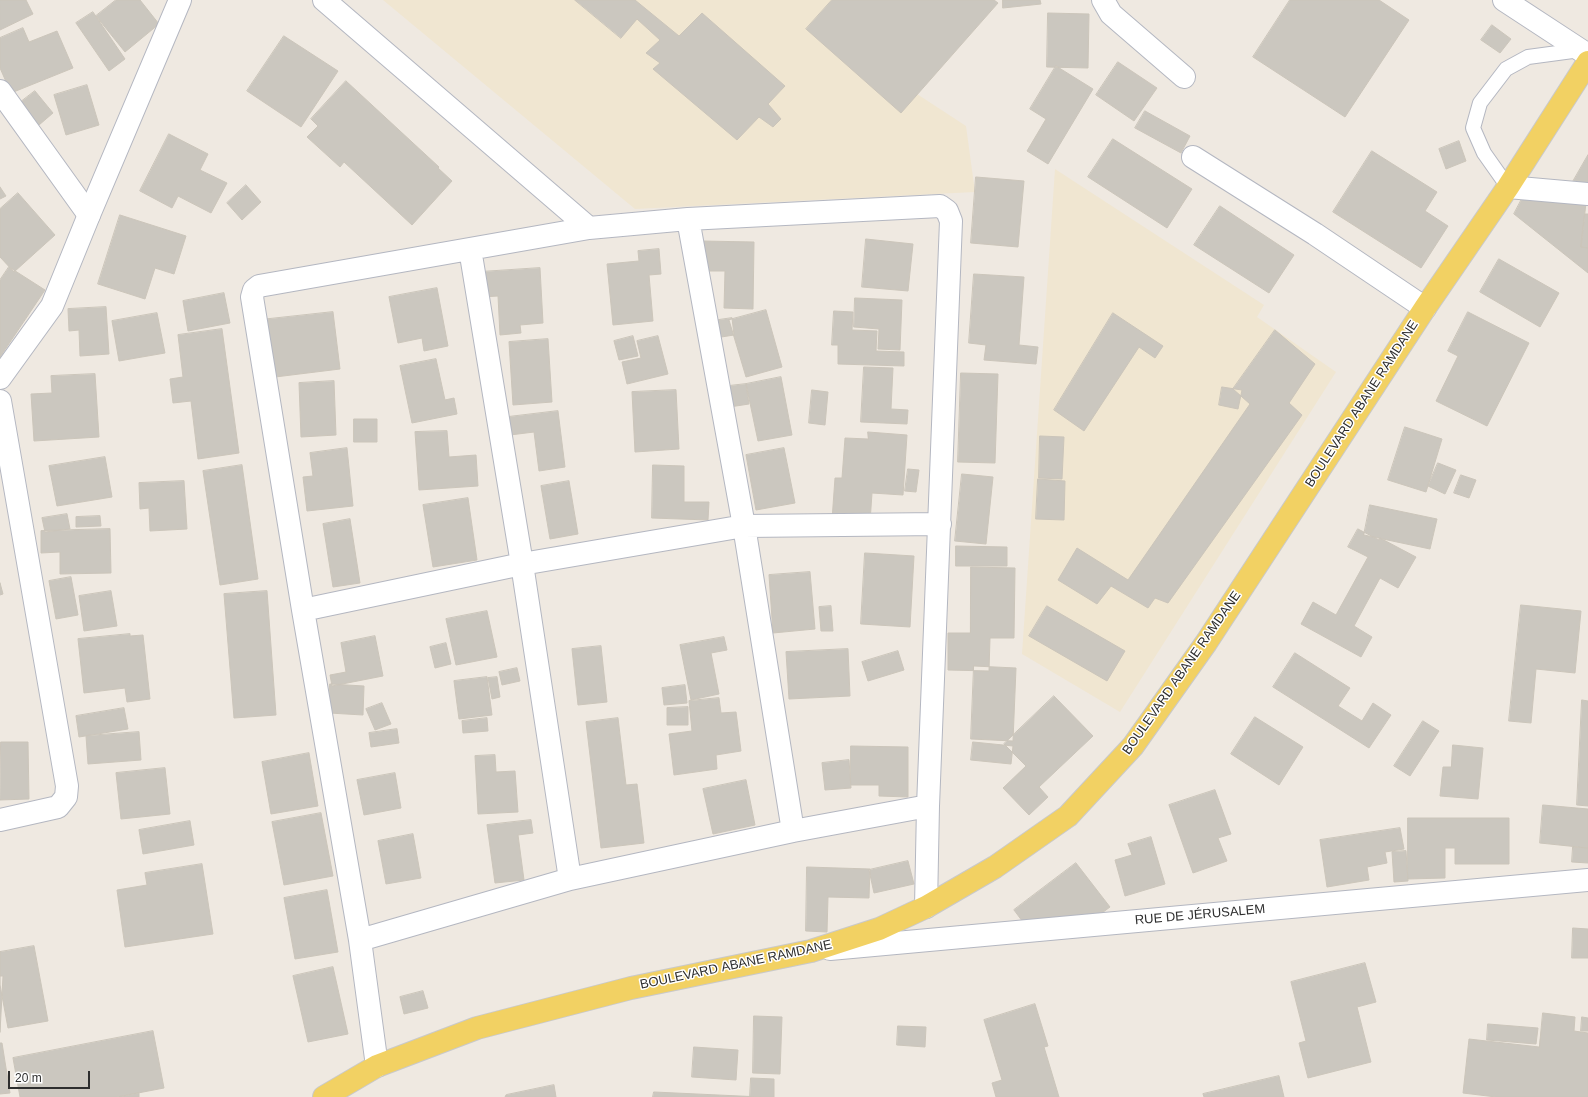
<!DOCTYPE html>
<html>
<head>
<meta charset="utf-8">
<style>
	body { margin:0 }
	#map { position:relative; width:1588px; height:1097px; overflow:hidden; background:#efe9e1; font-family:Arial,sans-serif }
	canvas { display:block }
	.scale { position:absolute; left:8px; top:1071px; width:82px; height:18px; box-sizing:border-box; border:2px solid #2e2e2e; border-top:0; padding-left:5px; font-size:12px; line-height:14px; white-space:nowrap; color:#2e2e2e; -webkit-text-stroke:3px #fff; paint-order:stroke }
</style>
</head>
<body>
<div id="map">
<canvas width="1588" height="1097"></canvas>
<div class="scale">20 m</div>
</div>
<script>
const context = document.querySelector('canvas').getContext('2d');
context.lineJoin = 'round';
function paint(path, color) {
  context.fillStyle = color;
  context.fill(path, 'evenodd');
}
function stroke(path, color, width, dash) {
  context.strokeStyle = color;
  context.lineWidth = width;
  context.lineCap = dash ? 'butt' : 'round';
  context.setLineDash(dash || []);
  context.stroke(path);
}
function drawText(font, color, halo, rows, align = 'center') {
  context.font = font + ' Arial,sans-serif';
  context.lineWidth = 3;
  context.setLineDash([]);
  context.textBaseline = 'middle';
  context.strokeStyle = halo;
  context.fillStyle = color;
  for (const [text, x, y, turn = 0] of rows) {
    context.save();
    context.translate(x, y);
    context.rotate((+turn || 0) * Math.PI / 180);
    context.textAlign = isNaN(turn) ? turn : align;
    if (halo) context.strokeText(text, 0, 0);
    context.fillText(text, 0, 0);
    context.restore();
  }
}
paint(new Path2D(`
	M383,0H994L917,94L966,126L975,192L635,209Z
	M1055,169L1264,305L1257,317L1336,372L1120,712L1022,654Z`), '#f0e6d1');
const building = new Path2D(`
	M0,0H26L33,14L0,30Z
	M116,0H140L159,24L125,52L96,16Z
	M575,0H635L679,36L702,13L785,86L768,104L781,119L773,127L759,117L737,140L653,69L660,63L646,53L660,40L637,19L621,38Z
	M832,0H994L998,3L901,113L806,29Z
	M1003,0H1040L1041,4L1003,8Z
	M1290,0H1379L1409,20L1345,117L1253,57Z
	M93,12L125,59L109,71L76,23Z
	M1048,13L1089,14L1088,68L1047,67Z
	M1492,25L1511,39L1500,53L1481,40Z
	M23,28L29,42L57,31L73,68L11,93L0,68V38Z
	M284,36L338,71L301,127L247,91Z
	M1118,62L1157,88L1134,121L1096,95Z
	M1056,66L1093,89L1048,164L1027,151L1046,119L1030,109Z
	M346,81L439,167L438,168L452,181L412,225L344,162L340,167L307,137L318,126L311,119Z
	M87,85L99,125L66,135L54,95Z
	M35,91L53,113L32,131L13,108Z
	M1145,111L1190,136L1181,153L1135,128Z
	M169,134L208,154L200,170L227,183L211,213L178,196L172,208L140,191Z
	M1113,139L1192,189L1167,228L1088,177Z
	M1459,141L1466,161L1446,169L1439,149Z
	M1372,151L1437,192L1425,211L1448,226L1421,268L1333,212Z
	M1588,155V186L1571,185Z
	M976,177L1024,181L1018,247L971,243Z
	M246,185L261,202L242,220L227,203Z
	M0,187L6,196L0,199Z
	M18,193L55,235L14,272L0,257V209Z
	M1524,195L1586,203L1581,247L1588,248V273L1514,214Z
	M1220,206L1294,255L1269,293L1194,245Z
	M1585,214H1588V248L1581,247Z
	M120,215L186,236L174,274L155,268L145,299L98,284Z
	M866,239L913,244L908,291L862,287Z
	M702,241L754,242L753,309L724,308L725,271H701Z
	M659,249L661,274L649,275L653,321L613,325L607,264L639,261L638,251Z
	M1499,259L1559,293L1540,327L1480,292Z
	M9,267L45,290L0,357V280Z
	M540,268L543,323L520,325L521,333L500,335L498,296L482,297L480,272Z
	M974,274L1024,277L1019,345L1038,347L1036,364L984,360L986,345L969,343Z
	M437,288L448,346L424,351L422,338L398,343L389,297Z
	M224,293L230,323L188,331L183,301Z
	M855,298L902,300L900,350L878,349L879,329L854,327Z
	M106,307L109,354L80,356L79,330L69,331L68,309Z
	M766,310L782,367L746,377L729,320Z
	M834,311L853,312L852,330L877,331L876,351L904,352V366L838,364V345H832Z
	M333,312L340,369L267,378L260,320Z
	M1468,312L1529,343L1487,426L1436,401L1458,356L1448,351Z
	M157,313L165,353L119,361L112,321Z
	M1113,313L1163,346L1155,358L1139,347L1084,431L1054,410Z
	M732,318L734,335L715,338L712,321Z
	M222,329L239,453L198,459L191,401L173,403L170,379L183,377L178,335Z
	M1275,330L1315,364L1289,403L1302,415L1168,603L1155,598L1148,608L1111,586L1097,604L1058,580L1077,548L1128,580L1250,404L1233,389Z
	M633,336L638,356L619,360L614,341Z
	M658,336L668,374L627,384L622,362L641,358L637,341Z
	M548,339L552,402L513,405L509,342Z
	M436,359L445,400L454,398L457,414L412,423L400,366Z
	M864,367L893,368L891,409L908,410L907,424L861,422Z
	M961,373L998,374L995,463L958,462Z
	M95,374L99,437L34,441L31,394L52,393L51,376Z
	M781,377L792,435L758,441L746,384Z
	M334,381L336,435L301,437L299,383Z
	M746,384L749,404L723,408L720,387Z
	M1222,387L1242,390L1238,409L1219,405Z
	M676,390L679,449L635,452L632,392Z
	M812,390L828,392L825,425L809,423Z
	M558,411L565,467L539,471L534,432L510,435L508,417Z
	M354,419H377V442H354Z
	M1405,427L1442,439L1426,492L1388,480Z
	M447,431L449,457L476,455L478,486L419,490L415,432Z
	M868,432L907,435L903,495L872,493L870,522L832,520L835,478H842L845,438L868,439Z
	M1040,436L1064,437L1062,479L1039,478Z
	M347,448L353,506L307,511L303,477L313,476L310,453Z
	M784,448L795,503L756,510L746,455Z
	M105,457L112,497L57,506L49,466Z
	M1438,463L1456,470L1445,494L1428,486Z
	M242,465L258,579L220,585L203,471Z
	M653,465L684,466V502H709L708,520L652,518Z
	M908,469L919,470L916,492L905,491Z
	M962,474L993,477L986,544L955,541Z
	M1461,475L1476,480L1469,498L1454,493Z
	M1038,479L1065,481L1064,520L1036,519Z
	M184,481L187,529L150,531L149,508L140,509L139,483Z
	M569,481L578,534L550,539L541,486Z
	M468,498L477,560L433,567L423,505Z
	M1370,505L1437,519L1430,549L1364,535Z
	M67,514L70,529L45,532L42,518Z
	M100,516L101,526L76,527V517Z
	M350,519L360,583L333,587L323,524Z
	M110,529L111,573L60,574V552L41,553V531Z
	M1358,529L1379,540L1380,538L1416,557L1398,588L1380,578L1354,626L1372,637L1361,657L1301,624L1313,602L1336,615L1368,557L1348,547Z
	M956,546L1007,547V566H956Z
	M865,553L914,556L910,627L861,624Z
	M971,567L1015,568L1014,638H990L989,671L948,670V633H970Z
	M810,572L815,629L773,633L769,575Z
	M71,577L78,615L56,619L49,581Z
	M0,583L3,594L0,595Z
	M111,591L117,626L84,631L79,596Z
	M267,591L276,715L234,718L224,594Z
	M1521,605L1581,611L1575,673L1536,669L1531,723L1509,721Z
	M831,606L833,631H821L819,607Z
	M1047,606L1125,651L1107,681L1029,636Z
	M487,611L497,657L456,665L446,619Z
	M130,634V636L143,635L150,699L127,702L125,688L84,693L78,639Z
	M375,636L383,676L332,686L330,675L346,672L341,643Z
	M724,637L727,650L711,653L719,694L691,700L680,645Z
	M446,643L451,664L435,668L430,647Z
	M601,646L607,702L578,705L572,649Z
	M848,649L850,696L789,699L786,652Z
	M898,651L904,670L868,681L862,662Z
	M1295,653L1350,688L1338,706L1362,721L1373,703L1391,715L1369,748L1273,687Z
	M974,666L1016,668L1013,741L971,739Z
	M517,668L520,681L502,685L499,672Z
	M487,677L492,715L459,719L454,681Z
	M497,677L500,697L492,699L488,678Z
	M330,684L364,686L363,715L329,713Z
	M685,685L687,703L664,705L662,688Z
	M1054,696L1093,736L1039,787L1048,797L1029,815L1003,788L1026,766L1004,744Z
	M719,698L721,713L736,712L741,751L716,755L717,769L674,775L669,734L692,731L689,701Z
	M1582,700L1588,701V806L1577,805Z
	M382,703L391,724L375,730L366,709Z
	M688,707V725H667V708Z
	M124,708L128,729L79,737L76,716Z
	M1255,717L1303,747L1279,785L1231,754Z
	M487,718L488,731L463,733L462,721Z
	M618,718L626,785L637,784L644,843L601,848L586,722Z
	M1423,721L1439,731L1410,776L1394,766Z
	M397,729L399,743L371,747L369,733Z
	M139,732L141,760L88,764L86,736Z
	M1,742H28L29,799L0,800Z
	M973,742L1013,746L1011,764L971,760Z
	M1453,745L1483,748L1478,799L1440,796L1443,767H1451Z
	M851,746L908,747V797L879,796V785H851Z
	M309,753L318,806L271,814L262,762Z
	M495,755L496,772L515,771L518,812L478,814L475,756Z
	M849,760L851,788L825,790L822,763Z
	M165,768L170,814L121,819L116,773Z
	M395,773L401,808L364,815L357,780Z
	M746,780L755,825L713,834L703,789Z
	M1215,790L1231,834L1218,838L1227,861L1193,873L1169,805Z
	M1543,805L1588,809V848L1540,843Z
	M321,813L333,876L284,885L272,822Z
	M1408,818H1509V864H1455V848H1445V878L1408,879Z
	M531,820L533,833L518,835L524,880L495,883L487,825Z
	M190,821L194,845L143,854L139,830Z
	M1400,828L1404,849L1385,852L1387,863L1367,867L1369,880L1327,887L1320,840Z
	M413,834L421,878L386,884L378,841Z
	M1151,837L1165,884L1125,896L1115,860L1132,855L1128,844Z
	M1573,847L1588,848V863L1572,862Z
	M1406,851L1408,881L1394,882L1392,852Z
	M908,861L914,884L874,893L869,870Z
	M1076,863L1110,907L1071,936L1034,937L1014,910Z
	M202,864L213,934L125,947L117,890L147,885L145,873Z
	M807,867L870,869L869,898L828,897L827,932L806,931Z
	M327,890L338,952L295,959L284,898Z
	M1573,928L1588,929V958H1572Z
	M34,946L48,1021L8,1028L0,985V952Z
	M1365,963L1376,1002L1357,1007L1371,1062L1308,1078L1299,1043L1306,1041L1291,982Z
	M333,967L348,1034L308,1042L293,976Z
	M0,976H3L0,1032Z
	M423,991L428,1008L404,1014L400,997Z
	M1035,1004L1048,1046L1044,1047L1059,1097H996L992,1083L1002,1080L984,1020Z
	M1543,1013L1575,1017L1574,1031L1588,1033V1097H1496L1463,1093L1469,1039L1539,1047Z
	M754,1016L782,1017L780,1074L753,1073Z
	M1582,1017L1588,1018V1031H1581Z
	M1488,1024L1538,1028L1536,1044L1487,1040Z
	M898,1026L926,1027L925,1047L897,1045Z
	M153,1031L164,1088L117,1097H20L13,1058Z
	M0,1043H2L10,1093L0,1094Z
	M694,1047L738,1050L736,1080L692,1077Z
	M1279,1076L1284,1097H1204L1203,1094Z
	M751,1078L774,1079V1097H750Z
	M554,1085L556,1097H505L506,1095Z
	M654,1092L761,1097H653Z
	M139,1093V1097H119Z`);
paint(building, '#cbc7bf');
stroke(building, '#cbc5ba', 1);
const lane = new Path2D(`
	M1508,187L1484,153L1473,128L1480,103L1506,69L1528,57L1580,50`);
const street = new Path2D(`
	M324,0L589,228
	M1103,0L1111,14L1184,77
	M0,91L89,215
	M1193,157L1315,234L1425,308
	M1508,187L1588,194
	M688,219L744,526L793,831
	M470,249L522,564L570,879
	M0,401L67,786L66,797L58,807L0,820
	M303,610L522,564L744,526L940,524
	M360,940L570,879L793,831L928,806
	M830,949L1588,880
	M377,1066L360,940L303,610L252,297L254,290L259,286L589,228L688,219L940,206L947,211L951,221L928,806L926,907`);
const secondary = new Path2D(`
	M1504,0L1588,55
	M0,378L52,306L89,215L180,0`);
const primary = new Path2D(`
	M324,1097L377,1066L477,1028L631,988L811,951L879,929L926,907L995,867L1068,816L1133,746L1206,643L1425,308L1508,187L1588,62`);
stroke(lane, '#b4b7c1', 16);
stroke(street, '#b4b7c1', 24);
stroke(secondary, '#b4b7c1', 24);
stroke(primary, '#c9c9c9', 24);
stroke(lane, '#fff', 14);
stroke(street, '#fff', 22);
stroke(secondary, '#fff', 22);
stroke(primary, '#f2d163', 22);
drawText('13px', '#2e2e2e', '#fff', [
	["BOULEVARD ABANE RAMDANE",1362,404,-57],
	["BOULEVARD ABANE RAMDANE",1182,673,-55],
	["RUE DE JÉRUSALEM",1200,915,-5],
	["BOULEVARD ABANE RAMDANE",736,965,-12]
]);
</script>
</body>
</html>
